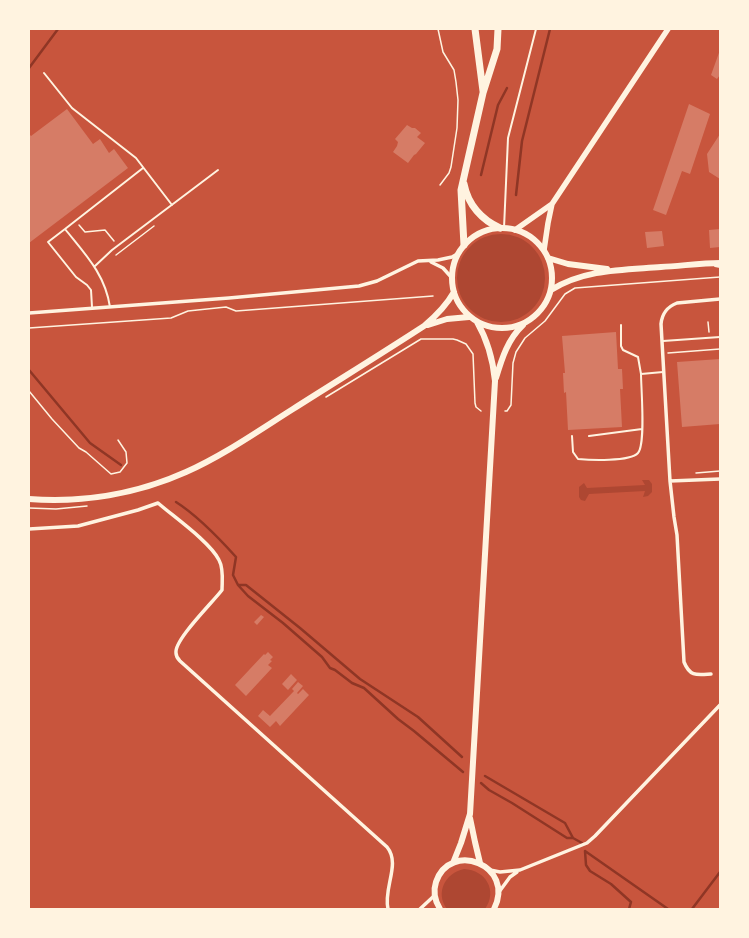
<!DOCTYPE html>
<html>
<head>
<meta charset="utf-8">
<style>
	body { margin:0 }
	#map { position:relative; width:749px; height:938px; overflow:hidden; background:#c8553d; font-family:"Fira Sans Condensed",sans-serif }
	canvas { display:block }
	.frame { position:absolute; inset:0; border:30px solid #fff3e0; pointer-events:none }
</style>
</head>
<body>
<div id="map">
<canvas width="749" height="938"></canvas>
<div class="frame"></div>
</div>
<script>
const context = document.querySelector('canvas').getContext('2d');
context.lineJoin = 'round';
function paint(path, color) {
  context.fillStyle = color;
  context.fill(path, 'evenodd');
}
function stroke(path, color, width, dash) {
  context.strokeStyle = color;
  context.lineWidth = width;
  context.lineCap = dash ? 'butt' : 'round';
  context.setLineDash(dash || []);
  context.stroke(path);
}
paint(new Path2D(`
	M457 278a44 44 0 1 1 88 0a44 44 0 1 1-88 0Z
	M642,480H649L652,484V492L648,496L643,497L645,491L589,494L585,501L581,500L579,497V487L584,483L587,488L645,485Z
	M464,869C486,870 498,891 485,909H447C435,893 445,873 464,869Z`), '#ae4732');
stroke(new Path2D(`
	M29,68L58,29
	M481,175L498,105L507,88
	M516,195L522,141L550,29
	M29,370L90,443L121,465
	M176,502C198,516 218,537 236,557L233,575L238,585H246L300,628L360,679L418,717L462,757
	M238,585L248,596L283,623L322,657L330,668L335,670L352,683L364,688L398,719L414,731L463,772
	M485,776L565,823L573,838L582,843
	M481,783L489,790L512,803L567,838H573
	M585,851L668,909
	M585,851L586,865L590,871L611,884L631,902L629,909
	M692,909L720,872`), '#8f3625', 2.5);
paint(new Path2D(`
	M720,50V75L717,79L711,75Z
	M689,104L710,114L690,174L682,171L666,215L653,210Z
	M67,109L93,144L100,139L109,153L114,149L128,168L29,243V134L31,136Z
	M407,125L412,128H415L421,133L417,137L425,143L416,154L414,155L408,163L393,152L397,146L398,142L395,139Z
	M720,134V179L709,172L707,154Z
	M720,229V247L710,248L709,230Z
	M662,231L664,246L647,248L645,232Z
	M616,332L618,369H622L623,389H620L622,427L568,430L566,392L564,393L563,373H565L562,336Z
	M720,359V424L682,427L677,362Z
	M261,615L264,617L257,625L254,622Z
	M268,652L273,657L270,660L272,661L268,665L272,668L246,696L235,685L264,654L265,655Z
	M291,674L297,680L288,690L282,684Z
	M298,682L303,686L297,693L298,694L303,689L309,695L280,726L276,721L270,727L258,716L263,710L270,716L294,691L292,689Z`), '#d67c66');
stroke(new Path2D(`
	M438,29L443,52L454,70L456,82L458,100L457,128L451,167L449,173L440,185
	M79,225L85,232L105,230L114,241
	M116,255L154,226
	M708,322L709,332
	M29,328L171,318L188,311L226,307L236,311L433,296
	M668,353L720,349
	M29,391L52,419L79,448L86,452L111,474L120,472L127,463L126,452L118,440
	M326,397L421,339H453L457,340L466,344L473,354L475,403L476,407L481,411
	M505,411H507L511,405L513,363L516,352L525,338L545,321L565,294L575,288L720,277
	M696,473L720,471
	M29,508L56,509L87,506`), '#fff3e0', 1.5);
stroke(new Path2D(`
	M44,73L72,108L136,158L172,205
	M504,228L508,138L536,29
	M65,229L143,168
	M95,266L112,250L218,170
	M715,266L720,267
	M92,307L91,290L87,285L76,277L48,242L65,229C85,254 105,274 110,307
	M621,325V346L623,350L638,357L641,374
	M663,341L720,337
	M572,436L573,452L578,459C589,460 630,462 638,453C646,444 641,388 641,374L663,372
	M589,436L642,429`), '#fff3e0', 2);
stroke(new Path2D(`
	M431,262L443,268L452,278
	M29,313L229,298L359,286L377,281L418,261L438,260L452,257L459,253
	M670,481L720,479
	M29,529L78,526L138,510L158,503C174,517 210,542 219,560C224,569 222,581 222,590C213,602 174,640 176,653C176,655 178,659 180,661L387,847C401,864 383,888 388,909
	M711,674C697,675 690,677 684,662L677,535L674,517L670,481L661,324C662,313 667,307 677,303L720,299
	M490,870L500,872L520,870L587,843L595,836L720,705
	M499,892L510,877L517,872
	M420,909L435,895`), '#fff3e0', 3.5);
stroke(new Path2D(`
	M515,230L552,204
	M544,250L548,223L552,204L668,29`), '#fff3e0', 5.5);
stroke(new Path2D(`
	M452 278a50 50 0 1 1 100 0a50 50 0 1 1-100 0Z
	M548,258L568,264L607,269
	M551,290C585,269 623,270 661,267C681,266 701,263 720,263
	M428,325L447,319L469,317
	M496,378C502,358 508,339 523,325
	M29,499C82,503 137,494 186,472C224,455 258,431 293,409C337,381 381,354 424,326C436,316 446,306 454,292
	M470,818L475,842L480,863
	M453,863L461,843L470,814L495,381C493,360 488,341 477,322
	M440,909C435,901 433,891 436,882C450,840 516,865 494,909`), '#fff3e0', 6);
stroke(new Path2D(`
	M475,29L483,91
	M464,184C468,205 482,220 500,228
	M464,245L461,190L483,93L497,49L498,29`), '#fff3e0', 7);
</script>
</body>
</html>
